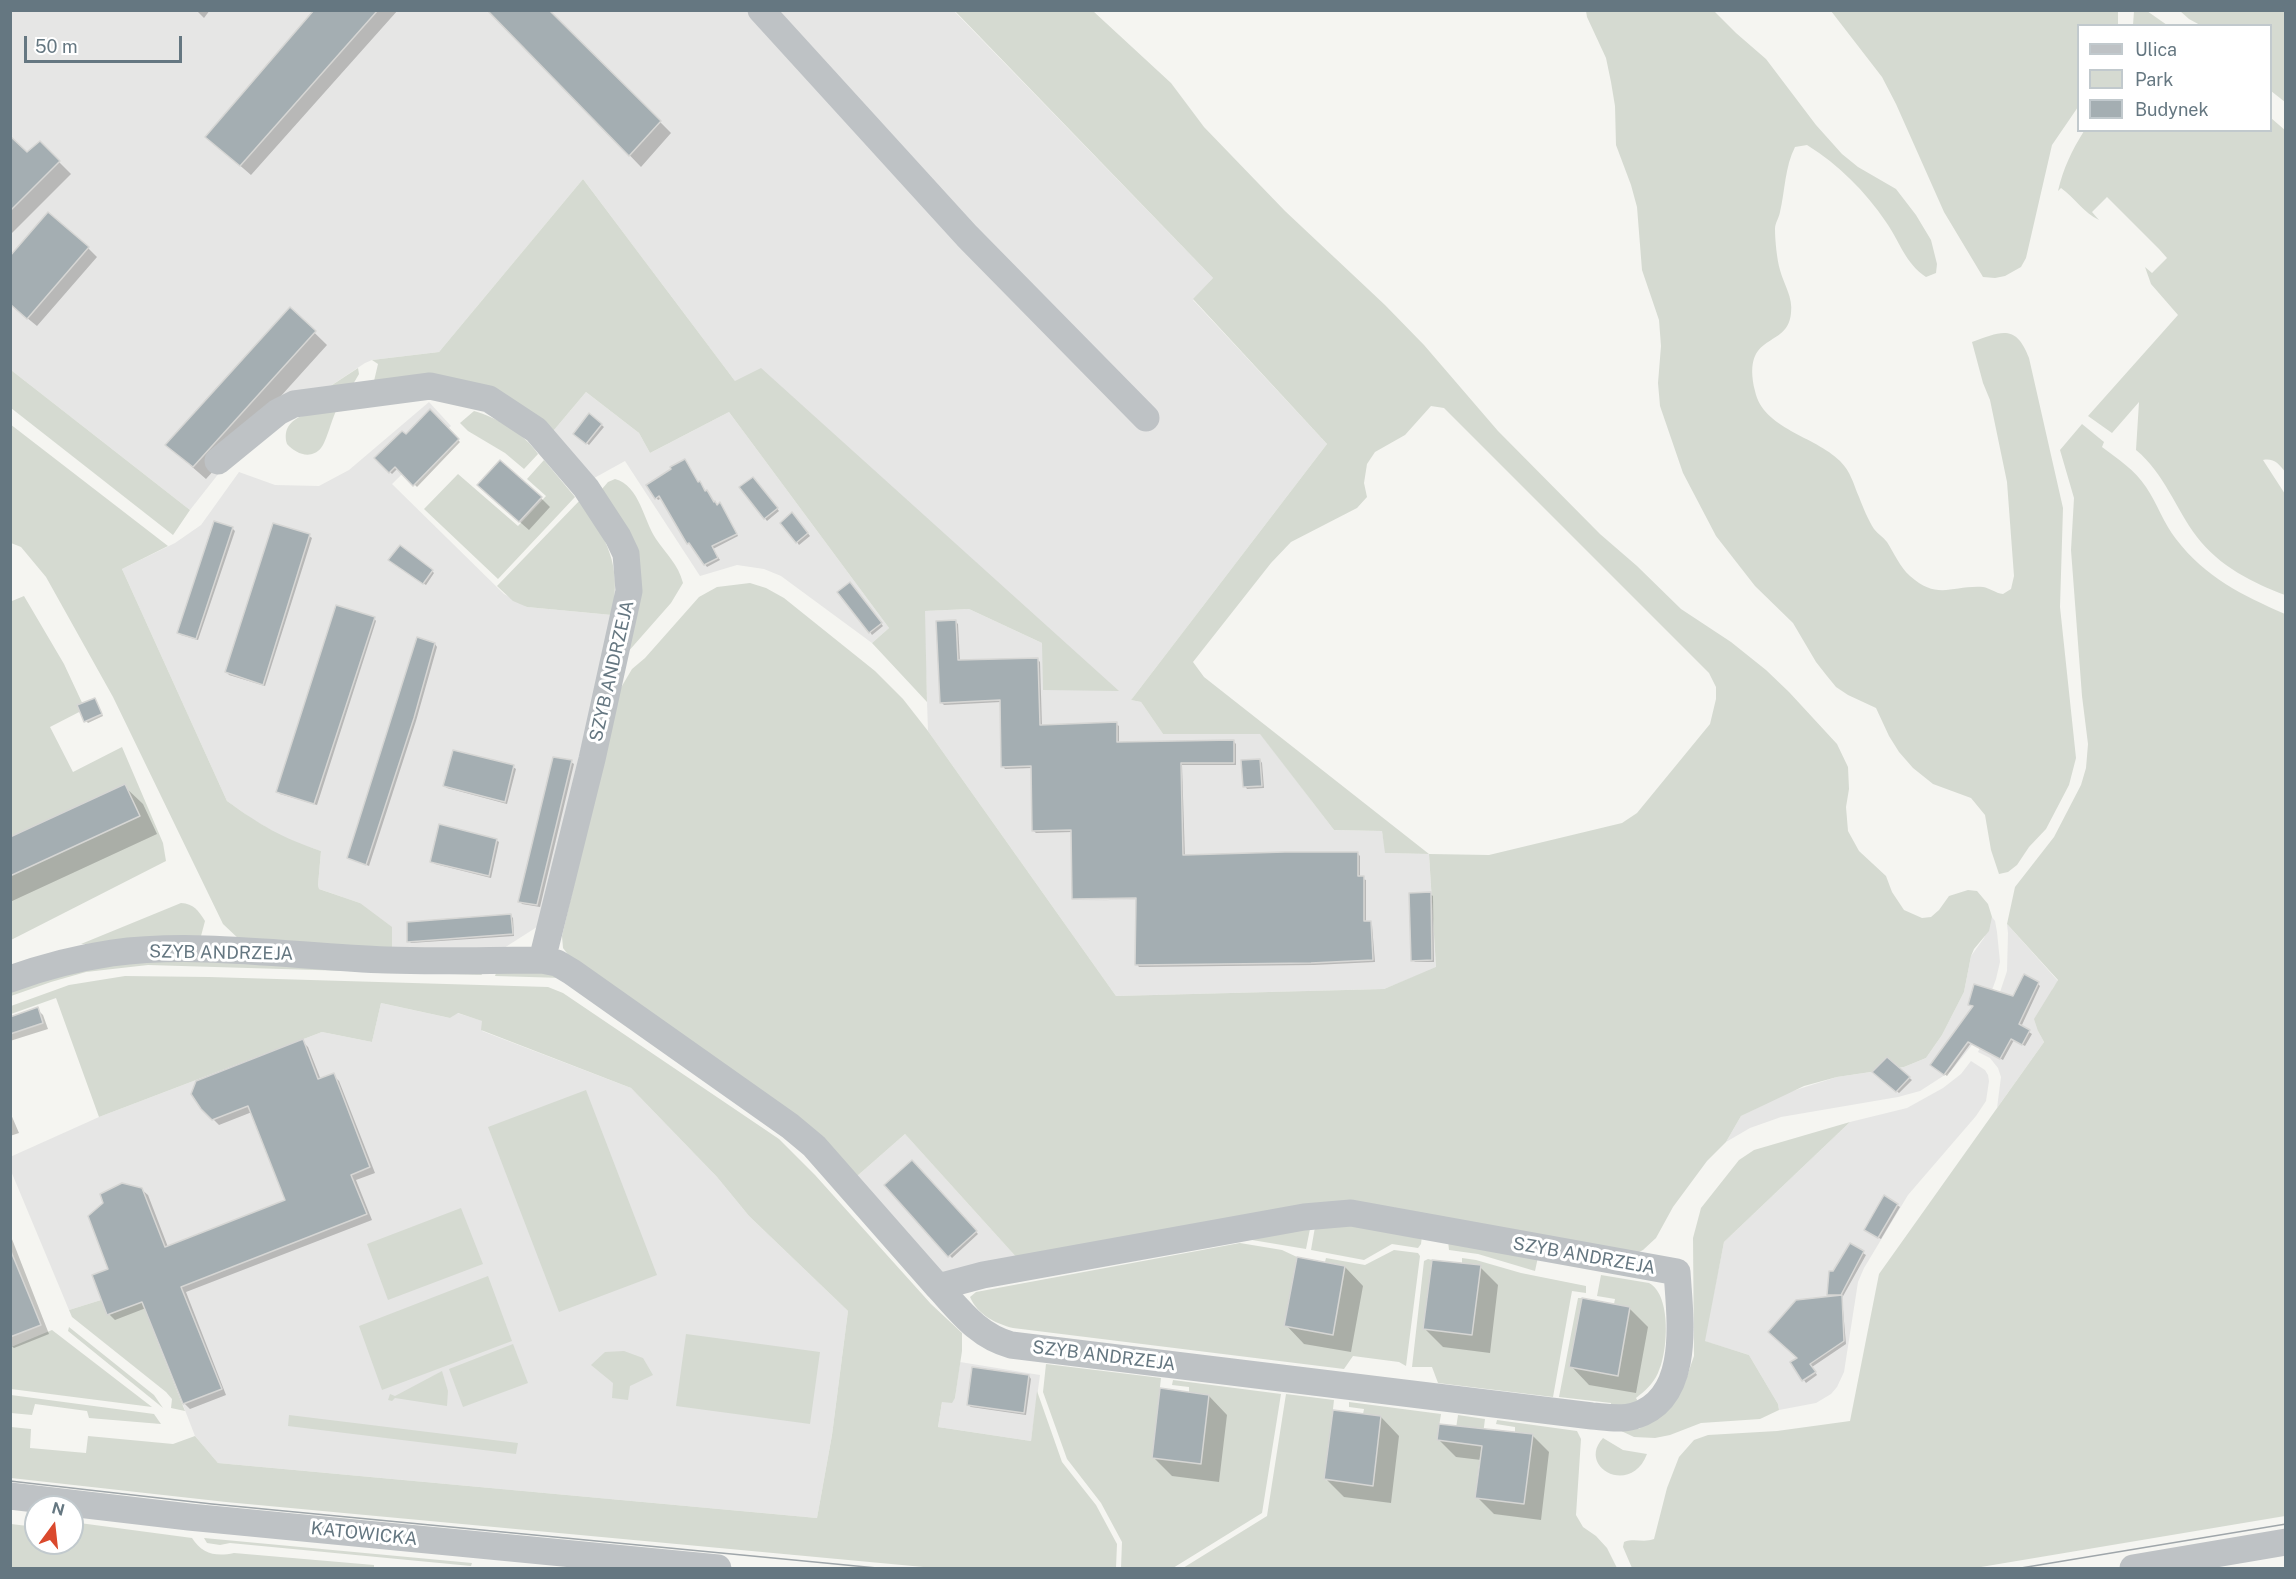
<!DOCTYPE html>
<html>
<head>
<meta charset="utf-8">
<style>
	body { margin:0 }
	#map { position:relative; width:2296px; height:1579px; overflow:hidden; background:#f5f5f1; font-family:"Public Sans",sans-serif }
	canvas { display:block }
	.frame { position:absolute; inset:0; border:12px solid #657781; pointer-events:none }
	.legend { position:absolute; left:2077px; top:24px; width:195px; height:108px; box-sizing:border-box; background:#fff; border:2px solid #c1c9cd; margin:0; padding:8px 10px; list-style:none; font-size:18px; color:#657781 }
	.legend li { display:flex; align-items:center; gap:12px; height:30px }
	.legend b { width:30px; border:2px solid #c1c9cd }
	.north { position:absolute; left:24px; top:1495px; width:60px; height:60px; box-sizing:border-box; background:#fff; border:2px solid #c1c9cd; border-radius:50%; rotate:15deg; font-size:16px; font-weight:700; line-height:24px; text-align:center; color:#657781 }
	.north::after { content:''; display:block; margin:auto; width:21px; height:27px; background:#da492d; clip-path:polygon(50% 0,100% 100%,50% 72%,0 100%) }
	.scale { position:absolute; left:24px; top:36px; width:158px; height:27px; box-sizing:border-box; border:3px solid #657781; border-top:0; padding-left:8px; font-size:18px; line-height:21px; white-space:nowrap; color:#657781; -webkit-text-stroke:4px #fff; paint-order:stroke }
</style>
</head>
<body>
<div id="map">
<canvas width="2296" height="1579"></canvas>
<div class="frame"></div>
<ul class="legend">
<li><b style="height:8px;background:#bec2c5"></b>Ulica</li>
<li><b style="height:16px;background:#d5dad1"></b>Park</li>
<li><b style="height:16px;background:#a4aeb2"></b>Budynek</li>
</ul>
<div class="north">N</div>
<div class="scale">50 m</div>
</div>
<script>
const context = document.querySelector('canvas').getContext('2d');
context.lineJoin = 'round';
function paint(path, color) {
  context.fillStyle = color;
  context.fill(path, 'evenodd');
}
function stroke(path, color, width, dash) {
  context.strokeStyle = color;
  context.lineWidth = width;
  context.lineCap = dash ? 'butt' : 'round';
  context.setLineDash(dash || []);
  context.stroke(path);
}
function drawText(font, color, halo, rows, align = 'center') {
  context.font = font + ' "Public Sans",sans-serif';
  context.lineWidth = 6;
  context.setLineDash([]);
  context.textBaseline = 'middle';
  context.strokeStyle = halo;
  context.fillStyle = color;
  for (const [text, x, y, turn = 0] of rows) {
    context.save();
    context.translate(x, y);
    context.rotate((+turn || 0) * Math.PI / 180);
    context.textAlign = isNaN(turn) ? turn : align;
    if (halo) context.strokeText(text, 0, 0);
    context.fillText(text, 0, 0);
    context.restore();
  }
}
paint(new Path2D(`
	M10,11H954L1213,278L1193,300L1327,444L1131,700L1141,702L1163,734L1260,733L1334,830L1382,831L1386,853L1429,854L1436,968L1384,989L1116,996L928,731L924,611L969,609L1042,643L1118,691L735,381L583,179L439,352L372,360L365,363L326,389L223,468L190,510L11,370Z
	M586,392L639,433L650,453L729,412L889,628L872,643L781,576L764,569L737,565L700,576L625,461L587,482L549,436Z
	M429,402L451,426L392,484L504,594L527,607L612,615L540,925L504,948L392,949L360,903L319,889L318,885L321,851L287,840L252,819L227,801L122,569L175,543L201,525L239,472L275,485L319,486L349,470Z
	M1992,917L1995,921L1997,932L2000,962L1996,979L1972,1045L1951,1071L1920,1091L1898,1097L1781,1117L1750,1128L1726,1142L1741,1116L1786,1093L1837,1077L1904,1067L1926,1058L1942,1035L1964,992L1971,956L1984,938Z
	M2007,924L2058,981L2053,988L2038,1031L2044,1042L1997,1108L2001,1077L1998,1068L1990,1058L1978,1052L1986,1034L2007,971L2008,933Z
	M381,1003L450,1018L457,1013L483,1021L482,1031L631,1088L717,1177L749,1216L848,1311L832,1435L817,1518L218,1463L195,1436L143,1302L107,1315L101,1300L69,1310L11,1171L10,1157L99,1117L322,1032L372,1042Z
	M1971,1061L1985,1070L1988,1075L1989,1081L1986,1101L1976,1116L1908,1195L1864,1268L1858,1282L1844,1372L1837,1387L1831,1394L1816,1403L1779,1410L1778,1404L1749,1355L1704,1341L1724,1242L1850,1122L1907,1108L1943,1088L1961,1074Z
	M905,1134L1018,1259L943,1275L856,1177Z
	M960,1362L1040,1375L1031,1441L938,1427L942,1402L955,1398Z`), '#e6e6e5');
paint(new Path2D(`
	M954,10L1093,11L1171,83L1204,127L1285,211L1385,305L1424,345L1498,431L1600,534L1637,566L1681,609L1731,642L1766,670L1789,692L1837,744L1848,767L1849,789L1846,807L1848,831L1859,851L1886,876L1892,892L1904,910L1922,918L1931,917L1939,910L1949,896L1968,890L1977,891L1988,904L1992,917L1989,931L1974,949L1971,956L1964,992L1942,1035L1926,1058L1904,1067L1837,1077L1804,1086L1741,1116L1726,1142L1707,1161L1673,1207L1656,1238L1643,1250L1637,1253L1390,1207L1018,1259L905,1134L856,1177L569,956L563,948L562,936L619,691L632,669L645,658L699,597L717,587L750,583L766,588L784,598L875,671L903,699L928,731L1116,996L1384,989L1436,967L1429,854L1385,853L1382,831L1334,830L1260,734H1163L1141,702L1131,700L1327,444L1193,299L1213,278ZM1431,406L1444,408L1709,673L1716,687V699L1710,724L1637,813L1622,823L1489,855L1429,854L1204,677L1193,662L1271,563L1291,542L1357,508L1367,497L1364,483L1367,464L1375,452L1405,435Z
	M1586,11H1714L1736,33L1766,59L1816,125L1842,154L1858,167L1896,189L1916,215L1931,240L1937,264L1936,273L1926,277C1905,263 1900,242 1886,222C1865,191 1839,165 1807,145L1795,147C1785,166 1785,191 1780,212C1779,218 1775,223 1775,229C1775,240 1777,260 1780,270C1784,285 1793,297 1791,313C1788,350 1741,330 1755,391C1763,429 1815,436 1840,461C1851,472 1853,483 1859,497C1863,507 1868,520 1874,529C1878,534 1883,537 1887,542C1894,553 1900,567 1910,576C1938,601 1952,585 1983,587C1990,588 1995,593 2003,594L2011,589L2014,576L2007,482L1990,400L1983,383L1972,342C2002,331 2016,324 2029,358L2063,508L2060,607L2076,758L2069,785L2046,829L2029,847L2017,865L2008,872L1999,874L1991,850L1985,815L1971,798L1933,784L1913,768L1899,752L1889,736L1876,708L1848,695L1836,687L1827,676L1816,662L1793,623L1755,586L1716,536L1683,473L1660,406L1658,383L1661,346L1659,320L1642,270L1637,207L1631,185L1616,145L1615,106L1611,82L1606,58L1587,17Z
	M1831,11H2118V25L2078,26V107L2052,145L2026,258L2021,267L2005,276L1995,278L1983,277L1944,212L1896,104L1882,77Z
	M2134,11H2147L2167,25H2133Z
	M2180,11H2285V102L2271,91L2270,26L2200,25L2189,19Z
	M2271,118L2286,131L2285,472C2279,464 2274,458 2263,460L2285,494V595C2253,583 2219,566 2197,537C2175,508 2165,474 2136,450L2139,402L2112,433L2088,416L2178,315L2151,284L2145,267L2152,273L2167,258L2159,249L2107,197L2092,212L2099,220C2084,213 2075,198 2061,188L2058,191C2063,169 2072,150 2084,131L2270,130Z
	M583,179L735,381L761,368L1119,691L1043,690L1042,643L969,609L925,611L927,702L872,643L889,628L729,412L650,453L639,433L586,392L549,436L540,426L374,381L378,364L372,360L439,352Z
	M358,368L359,374L352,386L326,389Z
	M11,370L190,510L173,535L11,408Z
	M338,407C332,417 327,441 321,448C311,460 296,454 287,444C279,414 317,412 338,407Z
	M474,411C496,417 525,434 538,454L524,469L505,453L468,431L460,423Z
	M10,424L168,546L122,569L227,801C260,825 282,838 321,851L318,885L319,889L360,903L392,927V949L241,941L223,924L113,697L46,577L21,547L11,543Z
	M2082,424L2104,442L2102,447C2118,459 2135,470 2146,487C2157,503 2164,524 2176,539C2206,578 2242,595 2285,614V1516L1975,1568H1632L1623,1547L1624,1542C1634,1538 1644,1543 1654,1539L1667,1488L1679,1457L1694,1440L1708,1435L1777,1431L1850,1421L1879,1274L2044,1042L2038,1031L2034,1019L2058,980L2007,924L2015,887L2054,837L2081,785L2086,768L2088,744L2082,696L2071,550L2074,498L2060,450Z
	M544,460L575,497L498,579L424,509L458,474L518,526L546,496L527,479Z
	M615,479C640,486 643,520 656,539C667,555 678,564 683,583L671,603L627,653L628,619L602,489L608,482Z
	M582,498C606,542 622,562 612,615L527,607L513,601L497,586Z
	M24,596L64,664L85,709L50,727L73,772L122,747L163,843L166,861L11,940L10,600L12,601Z
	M181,903C194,904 198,910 205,921L201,936L185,942L81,944Z
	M130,960L479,969L482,975L148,965L86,972L51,982L11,996V988Z
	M497,970H538L563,978L495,976Z
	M125,976L209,977L548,987L563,993L779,1139L815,1175L931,1304L962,1333V1351L955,1398L952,1403L942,1402L938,1427L1031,1441L1037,1391L1062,1462L1096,1505L1117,1544L1116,1568H934L226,1502L11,1478V1427L31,1429L30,1448L86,1453L88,1436L173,1444L195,1436L218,1463L817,1518L832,1435L848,1311L749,1216L717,1177L631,1088L481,1030L482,1021L458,1013L450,1018L381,1003L372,1042L322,1032L99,1117L56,998L11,1014V1006L69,985Z
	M586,1090L657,1275L559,1312L488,1127Z
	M1850,1122L1724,1242L1705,1341L1749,1355L1778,1404L1779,1410L1760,1419L1701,1423L1670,1435L1655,1438L1634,1437L1617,1429H1639L1666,1410L1685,1382L1694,1356L1693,1238L1701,1208L1739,1160L1754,1150Z
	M461,1208L483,1264L388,1300L367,1244Z
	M1341,1224L1422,1236L1421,1244L1418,1248L1392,1244L1364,1260L1311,1250L1315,1227Z
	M1310,1229L1306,1249L1240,1238Z
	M1448,1241L1538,1257L1535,1271L1478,1254L1449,1250Z
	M1240,1243L1282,1250L1297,1257L1284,1326L1333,1334L1345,1266L1325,1262L1326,1258L1365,1265L1394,1250L1418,1253L1420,1256L1406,1366L1399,1362L1353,1356L1344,1369L1013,1328C996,1324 977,1314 970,1297L976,1292Z
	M1462,1258L1476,1260L1521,1273L1586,1286V1293L1572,1291L1553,1397L1438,1383L1432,1367H1412L1424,1261L1428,1259L1432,1260L1423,1329L1472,1335L1480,1266L1462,1263Z
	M1601,1275L1649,1283C1672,1295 1668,1353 1658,1373C1653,1384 1645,1391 1636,1398L1639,1403L1611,1408V1403L1559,1397L1578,1298H1582L1569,1367L1618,1375L1630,1308L1614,1304L1615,1299L1597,1296Z
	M488,1276L512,1341L382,1390L359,1326Z
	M101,1300L108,1315L142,1302L185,1411L171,1408L172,1399L166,1392L72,1317L69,1310Z
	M69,1327L154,1395L163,1408L68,1331Z
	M52,1330L152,1407L11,1389V1347Z
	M686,1334L820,1352L810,1424L676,1406Z
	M513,1344L528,1383L463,1407L449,1369Z
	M624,1351L643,1358L653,1375L630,1386L628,1400L612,1398L613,1383L591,1365L605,1352Z
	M1046,1364L1161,1378L1152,1458L1201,1464L1209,1395L1189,1392V1387L1172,1385L1173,1380L1281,1394L1262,1513L1173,1568H1121L1122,1542L1101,1503L1067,1459L1043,1392Z
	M442,1371L448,1391L447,1406L395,1398L392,1401L388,1400L390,1394L395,1396Z
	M1286,1394L1334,1400L1325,1480L1373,1485L1381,1416L1363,1414L1364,1409L1349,1407V1402L1441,1414L1437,1440L1454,1442L1458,1415L1485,1419L1475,1497L1524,1504L1533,1434L1515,1432V1427L1496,1424L1497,1420L1577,1431L1581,1439L1576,1515L1583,1527L1596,1536L1607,1548L1617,1568H1183L1267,1516Z
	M11,1395L154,1414L161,1424L89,1418L87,1411L35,1404L32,1415L11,1413Z
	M289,1415L518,1443L516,1454L288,1426Z
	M1603,1438L1623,1450L1647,1454C1631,1497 1576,1467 1603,1438Z
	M72,1522L192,1538C202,1554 216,1557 234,1553L374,1565V1568H11V1524L36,1527V1543H72Z
	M204,1538L472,1563L471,1566L230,1543L220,1545L207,1543Z`), '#d5dad1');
paint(new Path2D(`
	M196,10H210L204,18Z
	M317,10H398L251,175L207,137Z
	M490,10H549L671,133L641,167Z
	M10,138L27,154L40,143L71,174L10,235Z
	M88,248L97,257L37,326L10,304Z
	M290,309L327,345L206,479L167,445Z
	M430,412L460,442L417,487L398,468L392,474L376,458L406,436Z
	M590,415L604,427L589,445L575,433Z
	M755,481L779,511L767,521L741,487Z
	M698,483L702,485L714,504L722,507L738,536L713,549L720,560L707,567L689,543L662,498L658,500L648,485Z
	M488,494L541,498L550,507L529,530Z
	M795,517L810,536L799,545L797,542Z
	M232,528L235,531L198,640L181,635L179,632Z
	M309,536L312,538L265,686L229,675L227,672Z
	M392,563L432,571L434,573L426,585Z
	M852,586L883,626L872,635L870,632Z
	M374,618L376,621L317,805L280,794L278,792Z
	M955,621L958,624L960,662L1038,660L1040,662L1042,726L1116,724L1119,726V743L1234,742L1236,744V765H1182L1185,857L1358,854L1360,856V878L1366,880V922L1372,925L1375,962L1314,965L1139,967L1137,964L1138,899L1076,901L1144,899L1073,832L1036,833L1033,830L1032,768L1005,769L1003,766L1001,702L944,705L942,703Z
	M435,644L437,647L416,721L369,866L348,857Z
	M97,702L103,716L88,723L86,721Z
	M1260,760L1262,763L1264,788L1247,789L1245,786Z
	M571,762L574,764L540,907L522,904L520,901Z
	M513,767L516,769L507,804L447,788L445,786Z
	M124,786L143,804L157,834L10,902V839Z
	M496,840L499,842L491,878L435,864L432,861Z
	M1430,894L1433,896L1434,962H1415L1413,960Z
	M510,915L513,918L514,936L411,943L409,941Z
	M2038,984L2040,986L2021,1027L2032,1034L2025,1046L2014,1040L2003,1060L1971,1043L1947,1076L1935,1067L1974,1007L1969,1004L2013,997Z
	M37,1009L43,1015L48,1029L10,1041V1019Z
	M302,1041L308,1047L321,1080L333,1075L339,1081L375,1173L356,1180L372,1220L186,1292L226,1395L190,1409L184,1403L146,1308L115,1320L109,1314L141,1189L148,1195L168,1247L287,1201L252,1112L219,1125L202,1108Z
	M1887,1059L1912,1080L1899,1093L1874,1072Z
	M10,1112L19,1133L10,1136Z
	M912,1162L978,1234L952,1258L886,1185Z
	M1897,1205L1900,1207L1881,1239L1868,1232Z
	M10,1234L49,1334L14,1348L10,1345Z
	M1850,1245L1866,1255L1842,1298L1846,1344L1812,1367L1817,1375L1806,1383L1792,1363L1799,1358L1831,1298L1828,1295L1834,1273Z
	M1345,1267L1363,1286L1351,1352L1304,1344L1286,1325Z
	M1480,1267L1498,1285L1490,1353L1443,1347L1425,1329Z
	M1630,1309L1648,1327L1636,1393L1589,1385L1571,1366Z
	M1029,1376L1031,1379L1026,1415L971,1407L968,1405Z
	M1209,1396L1227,1415L1219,1482L1172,1476L1154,1458Z
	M1381,1417L1399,1436L1391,1503L1344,1497L1326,1479Z
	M1532,1435L1549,1452L1541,1520L1494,1514L1477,1497L1481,1460L1456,1457L1439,1440Z`), '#0003');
const building = new Path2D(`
	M314,10H378L240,166L205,137Z
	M487,10H549L661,121L629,156Z
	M10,136L27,152L40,141L60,161L10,211Z
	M48,212L89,247L27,319L10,304V256Z
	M290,307L316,331L193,467L165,445Z
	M430,409L459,439L413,486L395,467L389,473L374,458L402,431L406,434Z
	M589,413L602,424L586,444L573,434Z
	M685,459L698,482L700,481L705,491L707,490L714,502L715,501L717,505L720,502L737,534L712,546L718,558L704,565L689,543L687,544L659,496L655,499L646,485L671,469L670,467Z
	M500,460L542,497L519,522L477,485Z
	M753,477L778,508L764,519L739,487Z
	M792,512L808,533L796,543L780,523Z
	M214,521L233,527L196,639L177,633Z
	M273,523L310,534L263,685L225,672Z
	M400,545L433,570L423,584L388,560Z
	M850,582L882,623L869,633L837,592Z
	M336,605L375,617L314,804L276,792Z
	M956,620L958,660L1038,658L1040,725L1117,722V742L1234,740V763H1181L1183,855L1285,852H1358V876H1364V921H1371L1373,960L1311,963L1135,965L1136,898L1072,899L1071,830L1032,831L1031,766L1001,767L1000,700L940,703L936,621Z
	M417,637L435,643L414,718L366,865L347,858Z
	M95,698L102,714L84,722L77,705Z
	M453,750L514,765L505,802L443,786Z
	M553,757L572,760L537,905L518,902Z
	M1260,759L1262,786L1243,787L1241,760Z
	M125,784L140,816L10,876V837Z
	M439,824L497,839L489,876L430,862Z
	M1431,892L1432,960L1411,961L1409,893Z
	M511,914L513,934L407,942V922Z
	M2024,974L2039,982L2019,1024L2030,1030L2022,1045L2011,1039L2000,1059L1968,1042L1944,1075L1930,1065L1973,1006L1968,1005L1974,984L2013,996Z
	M38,1007L43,1023L10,1034V1017Z
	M303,1039L318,1079L334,1073L370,1167L351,1175L367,1214L181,1287L222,1389L183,1404L142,1302L107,1315L92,1275L108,1269L88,1216L103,1203L100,1194L122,1183L142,1188L165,1247L285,1200L248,1106L212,1120L201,1109L191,1094L196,1081Z
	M1887,1057L1910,1077L1896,1092L1872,1072Z
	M912,1160L977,1231L948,1257L884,1185Z
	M1884,1195L1898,1204L1878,1238L1864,1230Z
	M1850,1243L1864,1251L1841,1295H1827L1829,1271H1833Z
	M10,1249L41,1325L10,1337Z
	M1297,1257L1345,1266L1333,1335L1284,1326Z
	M1432,1260L1481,1265L1472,1335L1423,1329Z
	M1842,1295L1844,1341L1810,1364L1816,1372L1802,1381L1790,1362L1797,1358L1768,1332L1796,1300Z
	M1582,1298L1630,1307L1618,1376L1569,1367Z
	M972,1367L1029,1375L1024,1413L967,1405Z
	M1160,1388L1209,1395L1201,1464L1152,1458Z
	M1333,1410L1381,1416L1373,1486L1324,1479Z
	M1439,1424L1533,1434L1524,1504L1475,1498L1482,1446L1437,1440Z`);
paint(building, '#a4aeb2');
stroke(building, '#d6d6d4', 1.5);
stroke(new Path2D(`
	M761,10L967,236L1146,418
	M218,461L278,412L294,404L430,386L489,399L536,430L586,488L618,537L626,554L629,591L592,759L542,960
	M10,979C43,967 78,958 112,953C199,941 299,957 387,960C438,962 490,960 542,960L557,963L572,972L790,1126L814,1146L938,1287L983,1275L1304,1217L1351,1213L1677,1272C1680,1318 1692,1399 1634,1416C1621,1420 1605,1417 1592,1416L1011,1345C978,1336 960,1311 938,1287
	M10,1496L189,1517L718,1568
	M2133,1568L2286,1542`), '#bec2c5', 27);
stroke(new Path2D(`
	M10,1481L212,1504L877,1568
	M2021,1568L2286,1524`), '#9fa6aa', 1.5);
drawText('18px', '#657781', '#fff', [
	["SZYB ANDRZEJA",612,671,-77],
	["SZYB ANDRZEJA",221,953,1],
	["SZYB ANDRZEJA",1584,1256,10],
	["SZYB ANDRZEJA",1104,1356,7],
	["KATOWICKA",364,1534,6]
]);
</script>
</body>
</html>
